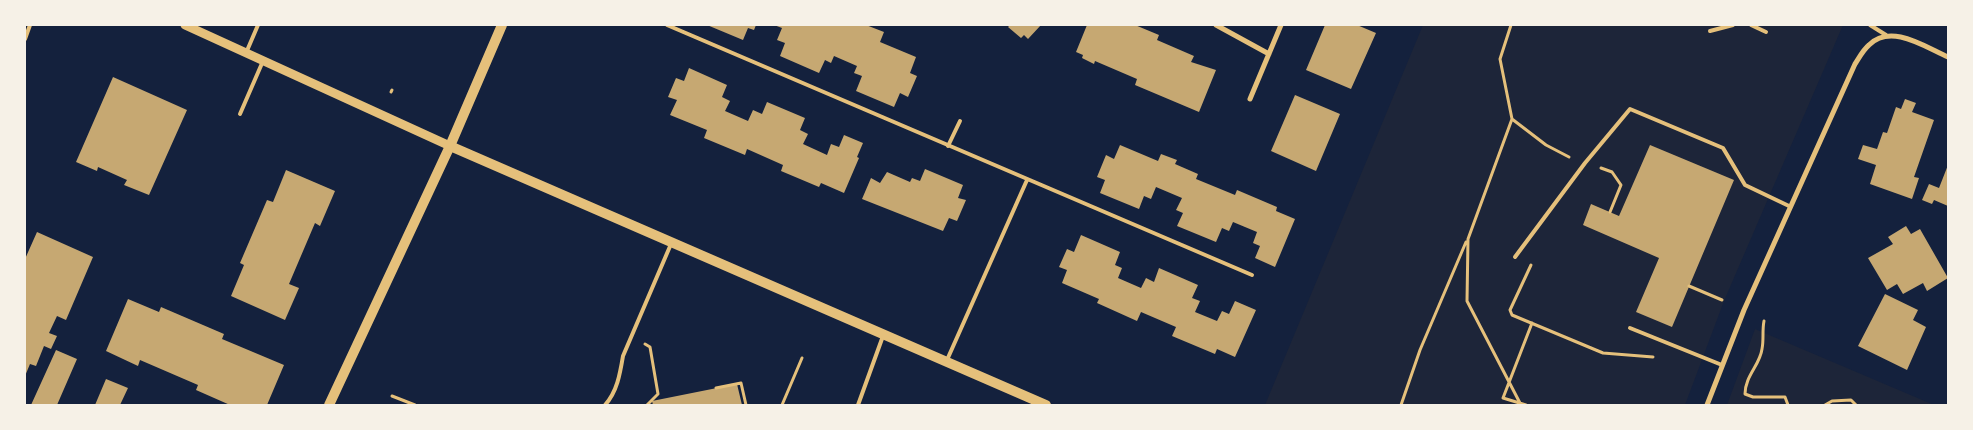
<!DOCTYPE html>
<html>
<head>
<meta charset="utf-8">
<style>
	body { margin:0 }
	#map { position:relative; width:1973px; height:430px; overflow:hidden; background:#14213d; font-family:Rubik,sans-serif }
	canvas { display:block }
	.frame { position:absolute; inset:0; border:26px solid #f6f1e7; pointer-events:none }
</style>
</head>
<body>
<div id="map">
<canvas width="1973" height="430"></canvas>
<div class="frame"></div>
</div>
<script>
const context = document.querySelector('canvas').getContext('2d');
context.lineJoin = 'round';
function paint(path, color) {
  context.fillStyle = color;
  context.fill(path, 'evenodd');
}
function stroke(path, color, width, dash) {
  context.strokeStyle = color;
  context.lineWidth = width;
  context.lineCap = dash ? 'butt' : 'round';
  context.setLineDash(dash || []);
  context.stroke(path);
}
paint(new Path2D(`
	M1423,25H1843L1724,301L1685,405H1265Z
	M1755,329L1934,405H1727Z`), '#1d2539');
paint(new Path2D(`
	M707,25H756L754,30L748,28L743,40Z
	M774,25H866L884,32L880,42L916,57L910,73L917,76L908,97L900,93L894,107L856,91L862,76L854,73L857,66L834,56L831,63L825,60L819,73L780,56L785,43L777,40L782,28Z
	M1010,25H1041L1028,39L1024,35L1021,38L1008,27Z
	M1087,25H1135L1159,35L1157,40L1194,56L1191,62L1216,70L1199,112L1135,85L1137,79L1095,61L1094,64L1082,58L1083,55L1076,52Z
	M1325,25H1357L1376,33L1351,89L1306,70Z
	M689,68L727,85L722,97L730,101L725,111L748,121L753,110L762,114L767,102L805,118L800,130L808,134L803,144L827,155L831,144L839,147L844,135L863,143L857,157L859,158L844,193L821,183L819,187L781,171L783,165L747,149L745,155L704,138L707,130L670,115L677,100L668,97L676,78L684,81Z
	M113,77L187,110L149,195L124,185L127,180L98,167L97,171L76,162Z
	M1295,95L1340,114L1316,171L1271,151Z
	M1905,99L1916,103L1912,112L1934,120L1914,177L1919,178L1912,199L1870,184L1876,165L1858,159L1863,145L1877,149L1883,132L1887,133L1896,107L1901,109Z
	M1120,145L1158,161L1161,154L1177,160L1175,164L1198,174L1196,179L1235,195L1237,190L1277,207L1276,211L1295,219L1275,267L1255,258L1260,246L1253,243L1257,232L1233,222L1229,231L1222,228L1216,242L1177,226L1183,213L1176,210L1182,198L1156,187L1151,199L1144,196L1139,209L1100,193L1105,180L1097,177L1106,155L1114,159Z
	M1650,145L1734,180L1672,327L1636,312L1659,258L1583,225L1591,204L1619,216Z
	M1948,165V206L1934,200L1932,204L1922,200L1929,184L1939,188Z
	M925,169L963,185L958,198L966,200L957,221L949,218L943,231L862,199L871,178L880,183L887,172L910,182L912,178L920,181Z
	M286,170L335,191L320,226L315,223L289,284L299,288L285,320L231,296L244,265L240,263L267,200L273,202Z
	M1906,226L1911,234L1920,229L1948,278L1927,291L1923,283L1903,294L1897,284L1887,290L1868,258L1893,244L1888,237Z
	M37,232L93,257L66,320L57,316L49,333L57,336L51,349L44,346L36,366L30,364L25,376V259Z
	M1081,235L1120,252L1115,265L1122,268L1118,278L1141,288L1146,278L1154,282L1159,268L1198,285L1192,298L1200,301L1195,312L1217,321L1222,311L1229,314L1235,301L1256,310L1235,357L1217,349L1215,354L1172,336L1176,327L1141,312L1137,321L1097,303L1099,299L1062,283L1067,270L1059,267L1067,249L1074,252Z
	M1885,294L1918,310L1913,320L1926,327L1907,370L1858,346Z
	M128,299L159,312L161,307L224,334L222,339L284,365L267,405H230L196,390L198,385L140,360L138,366L106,351Z
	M56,350L77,359L57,405H31Z
	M106,379L128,388L120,405H95Z
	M737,384L742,405H653L652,401Z`), '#c6a872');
stroke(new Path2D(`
	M1511,25L1500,59L1512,119L1546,145L1569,157
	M391,92L392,90
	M1512,119L1468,239L1467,301L1521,405
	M1601,168L1612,172L1621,185L1610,212
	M1531,265L1510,310L1512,315L1603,353L1653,357
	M1689,286L1722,300
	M1764,321C1762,331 1764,339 1762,349C1760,365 1745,376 1745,394L1753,397H1785L1788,405
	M645,344L650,347L658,394L647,405
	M716,388L741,383L746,405
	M392,396L415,405
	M782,405L802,358
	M1401,405L1420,350L1466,242
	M1526,405L1503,398L1532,323
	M1825,405L1832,401L1851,400L1856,405`), '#e5c07b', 3);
stroke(new Path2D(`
	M667,25L1252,275
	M1751,25L1766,32
	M1870,25L1886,35
	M1710,31L1733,25
	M25,39L30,25
	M246,53L258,25
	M240,114L263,61
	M948,146L960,121
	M1515,257L1585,163L1630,109L1723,148L1745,185L1789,206
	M1630,328L1722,365
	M947,360L1027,180
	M605,405C617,392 620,374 623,356L671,244
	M858,405L883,336`), '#e5c07b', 4);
stroke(new Path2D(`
	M1216,25L1269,54
	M1250,99L1281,25
	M1707,405L1744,310L1855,64C1859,58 1863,50 1869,45C1891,23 1925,47 1948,57`), '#e5c07b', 5);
stroke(new Path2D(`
	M185,25L450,146`), '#e5c07b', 9);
stroke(new Path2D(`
	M450,146L1046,405
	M329,405L450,146L502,25`), '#e5c07b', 10);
</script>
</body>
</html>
